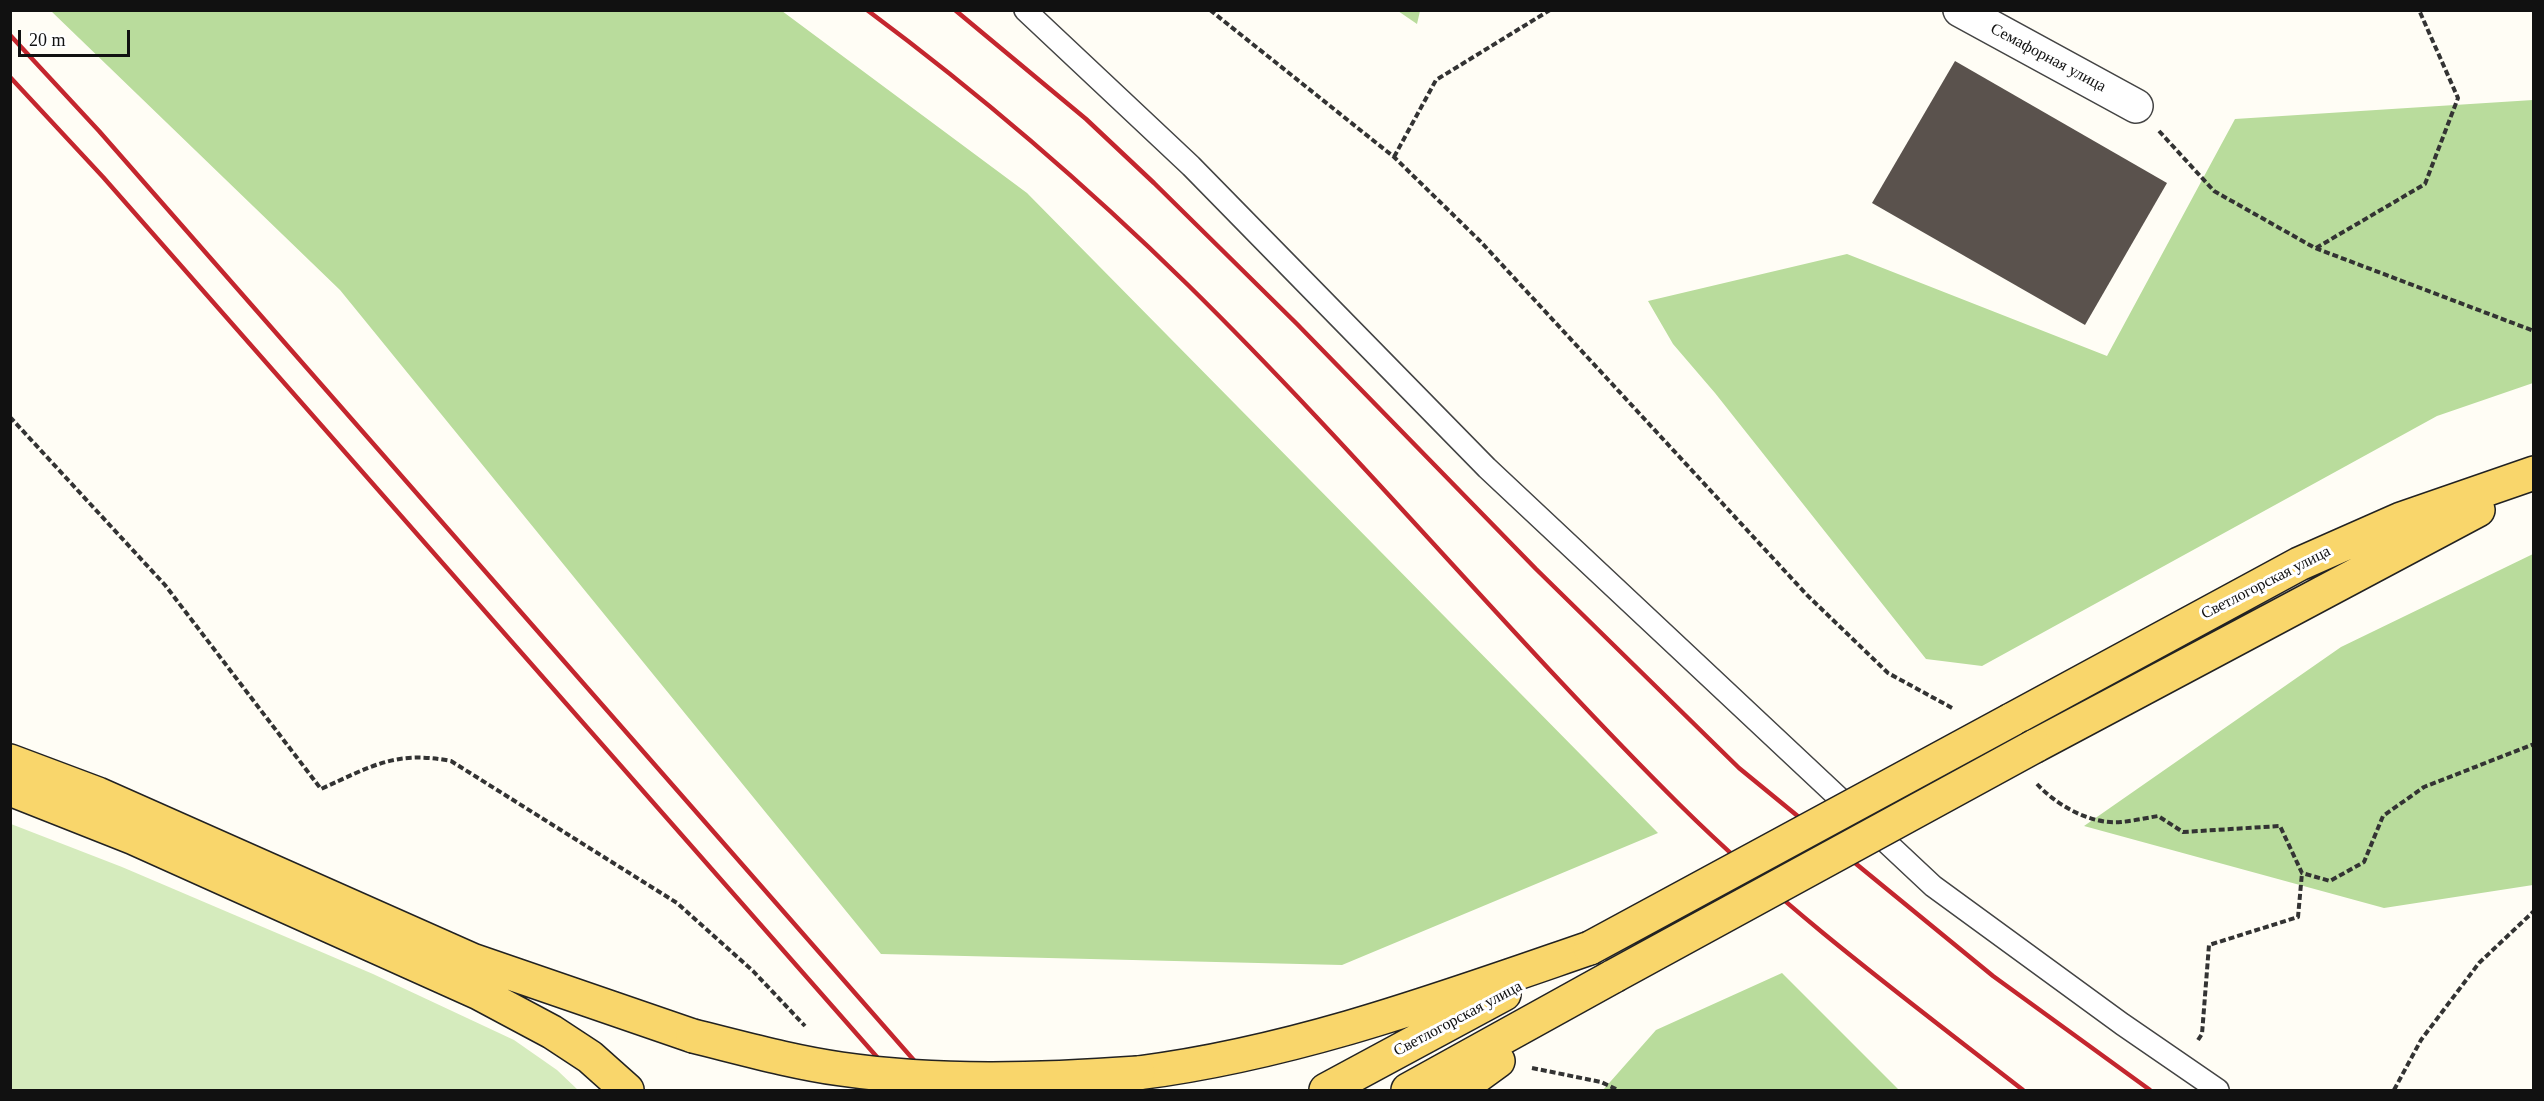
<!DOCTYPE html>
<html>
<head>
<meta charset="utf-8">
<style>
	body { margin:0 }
	#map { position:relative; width:2544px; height:1101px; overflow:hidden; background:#fffdf5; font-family:Georgia,serif }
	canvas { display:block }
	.frame { position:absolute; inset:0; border:12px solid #111; pointer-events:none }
	.scale { position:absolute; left:18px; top:30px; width:112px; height:27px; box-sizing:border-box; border:3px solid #111; border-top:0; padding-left:8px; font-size:18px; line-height:21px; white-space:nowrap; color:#111; -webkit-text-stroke:4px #fff; paint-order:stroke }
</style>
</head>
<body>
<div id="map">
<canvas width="2544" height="1101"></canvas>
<div class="frame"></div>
<div class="scale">20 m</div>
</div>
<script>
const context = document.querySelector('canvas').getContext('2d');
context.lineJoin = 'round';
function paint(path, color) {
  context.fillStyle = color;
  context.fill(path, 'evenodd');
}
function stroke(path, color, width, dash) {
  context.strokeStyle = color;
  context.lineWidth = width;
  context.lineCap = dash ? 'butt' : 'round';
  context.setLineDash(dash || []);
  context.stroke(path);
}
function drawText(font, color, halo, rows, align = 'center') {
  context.font = font + ' Georgia,serif';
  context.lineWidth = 6;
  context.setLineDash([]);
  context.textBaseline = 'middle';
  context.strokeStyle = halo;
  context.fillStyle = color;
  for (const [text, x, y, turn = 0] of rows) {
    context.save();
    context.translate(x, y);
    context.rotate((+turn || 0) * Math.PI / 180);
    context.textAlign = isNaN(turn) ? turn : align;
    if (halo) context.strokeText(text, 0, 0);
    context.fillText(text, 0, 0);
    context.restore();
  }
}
paint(new Path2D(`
	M11,824L122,867L373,974L514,1040L557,1070L578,1090H11Z`), '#d5ebbd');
paint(new Path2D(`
	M51,11H782L1027,193L1658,833L1342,965L881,954L340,290Z
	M1398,11H1420L1417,24Z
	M2533,100V383L2437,416L1982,666L1926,659L1715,393L1673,344L1648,301L1847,254L2107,356L2235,119Z
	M2533,554V885L2384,908L2084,826L2341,647Z
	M1782,973L1899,1090H1603L1656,1030Z`), '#b9dc9c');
paint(new Path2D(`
	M1955,61L2167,183L2085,325L1872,203Z`), '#5a524d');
const service = new Path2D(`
	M1025,10L1191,166L1487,468L1933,886L2122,1024L2218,1090`);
const minor = new Path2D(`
	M1960,10L2136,106`);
const primary = new Path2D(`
	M2011,720L2299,564L2401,519L2534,473
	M2035,746L2478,510
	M10,761L98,794L472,960L693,1036
	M10,789L134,838L479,993L552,1032L590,1057L627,1090
	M1138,1073C1295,1053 1442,999 1590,948
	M1326,1090L1504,994
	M1408,1090L1614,976
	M1458,1090L1498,1061`);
stroke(service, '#444', 24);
stroke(minor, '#444', 36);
stroke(primary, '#222', 36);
stroke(new Path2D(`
	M1210,10L1394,157L1481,242L1807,595L1888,673L1954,709
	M2159,131L2214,191L2315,248L2534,331
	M1394,157L1436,80L1550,10
	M2316,248L2425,184L2458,98L2419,10
	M10,417L165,585L321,789C370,767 395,750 451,761L677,903L753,971L805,1026
	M2037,784C2056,805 2091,825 2121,822C2133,821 2146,818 2158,816L2183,832L2280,826L2302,873L2330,881L2364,862L2383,816L2424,787L2534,744
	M2198,1040L2202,1034L2209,945L2298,917L2302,873
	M1532,1068L1601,1082L1618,1090
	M2394,1090L2421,1040L2479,963L2534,911`), '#333', 4, [6, 3]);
stroke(service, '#fff', 21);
stroke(minor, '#fff', 33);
stroke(primary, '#f9d66b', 33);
stroke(new Path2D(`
	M867,10C980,94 1087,186 1188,285C1358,452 1511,637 1680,805C1786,910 1906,999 2023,1090
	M955,10L1086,119L1154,183L1297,324L1536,569L1739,768L1993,976L2150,1090
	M10,35L99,131L940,1090
	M10,77L103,177L906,1090`), '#c4262e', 4.5);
const primaryBridge = new Path2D(`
	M1590,948L2011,720
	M1614,976L2035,746
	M693,1036C742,1048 791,1062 841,1069C939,1083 1039,1080 1138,1073`);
stroke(primaryBridge, '#222', 36, []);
stroke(primaryBridge, '#f9d66b', 33);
drawText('16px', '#111', '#fff', [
	["Семафорная улица",2048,58,28],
	["Светлогорская улица",2266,583,-27],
	["Светлогорская улица",1458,1019,-28]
]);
</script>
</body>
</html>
